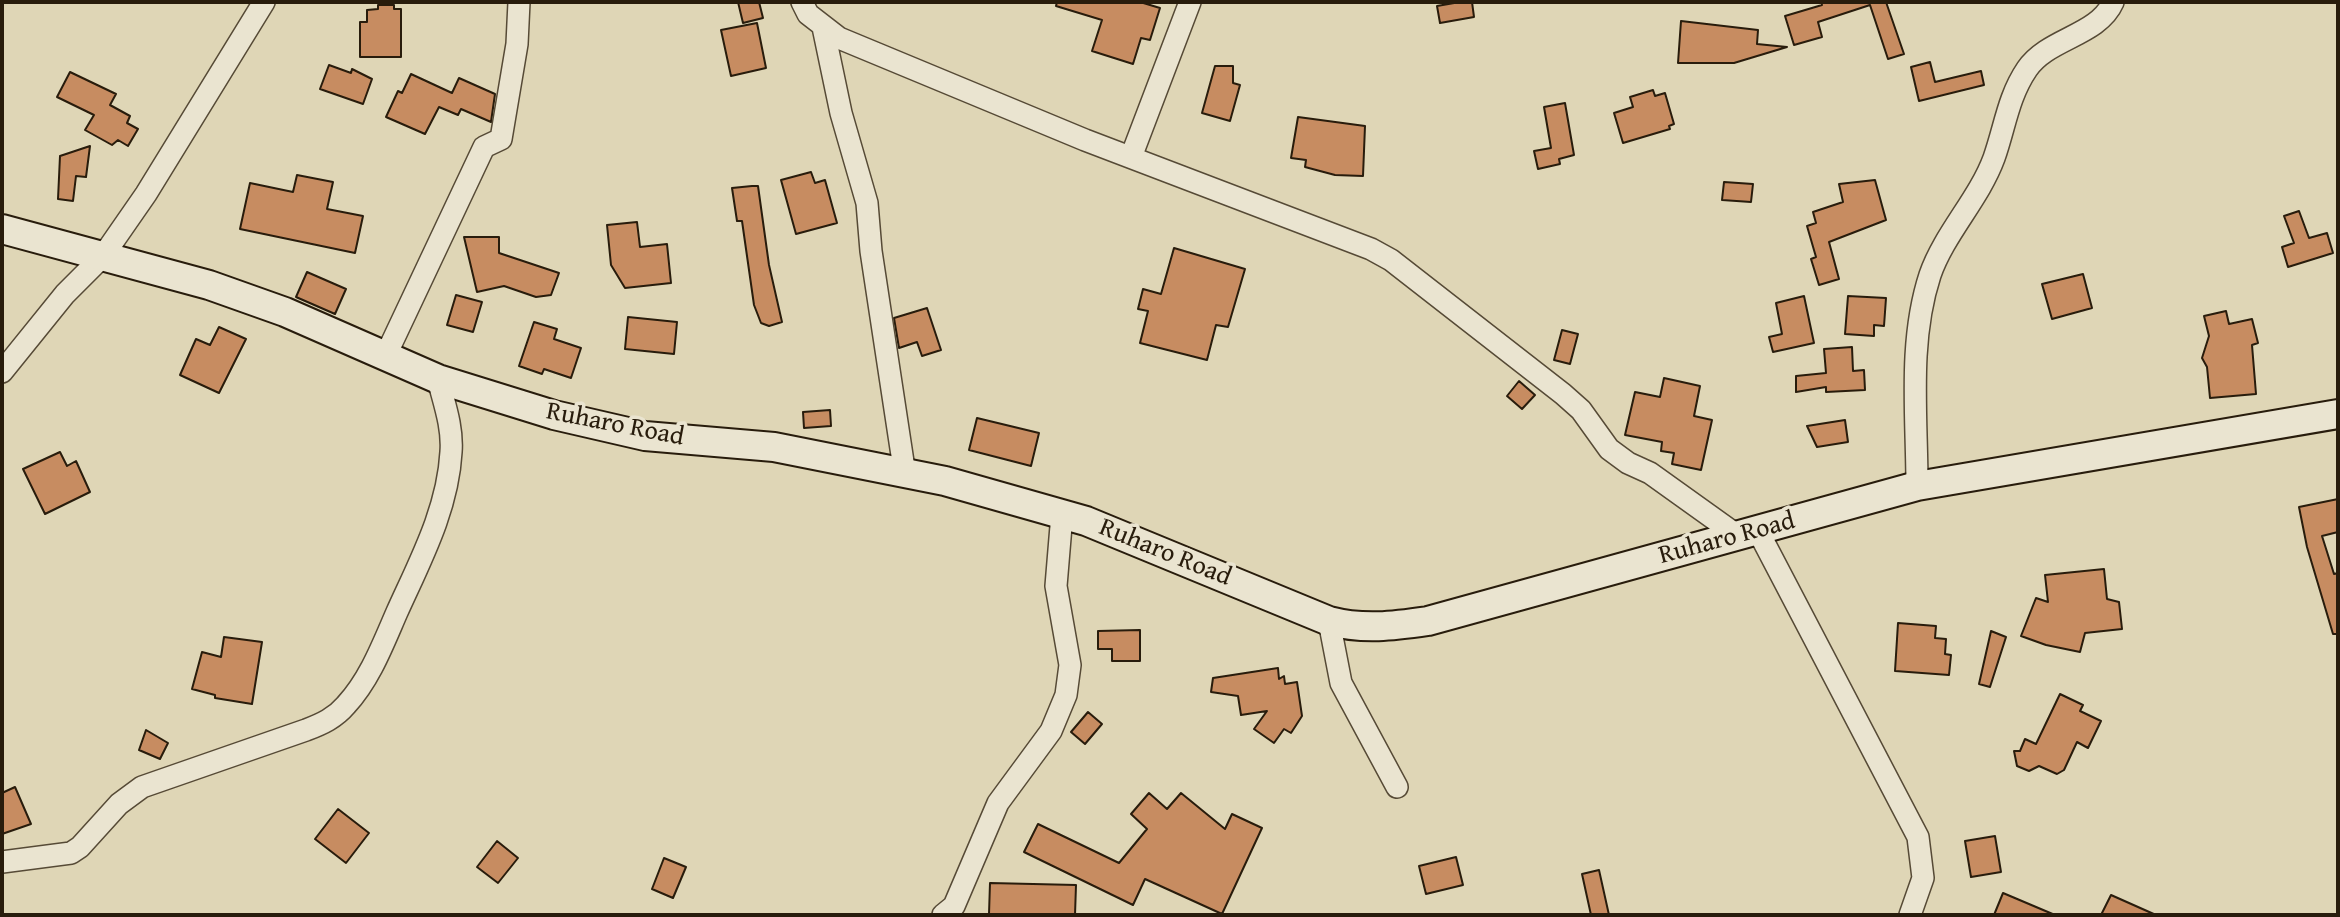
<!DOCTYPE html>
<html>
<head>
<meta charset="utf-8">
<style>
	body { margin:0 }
	#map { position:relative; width:2340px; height:917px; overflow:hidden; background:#dfd6b6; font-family:"Gentium Book Plus",serif }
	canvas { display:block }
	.frame { position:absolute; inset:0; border:4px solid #281c0c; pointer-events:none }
</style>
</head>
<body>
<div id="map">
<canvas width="2340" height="917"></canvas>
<div class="frame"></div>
</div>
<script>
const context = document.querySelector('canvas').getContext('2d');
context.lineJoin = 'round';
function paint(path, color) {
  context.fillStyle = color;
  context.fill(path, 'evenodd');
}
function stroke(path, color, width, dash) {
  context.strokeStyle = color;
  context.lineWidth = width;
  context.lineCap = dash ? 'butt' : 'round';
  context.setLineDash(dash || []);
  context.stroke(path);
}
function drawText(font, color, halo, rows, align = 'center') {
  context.font = font + ' "Gentium Book Plus",serif';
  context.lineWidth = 7;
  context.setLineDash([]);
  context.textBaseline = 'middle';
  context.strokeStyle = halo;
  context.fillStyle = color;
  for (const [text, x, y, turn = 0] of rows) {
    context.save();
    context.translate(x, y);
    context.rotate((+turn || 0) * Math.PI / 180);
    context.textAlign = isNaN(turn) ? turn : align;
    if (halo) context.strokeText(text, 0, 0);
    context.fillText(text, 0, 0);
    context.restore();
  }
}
const building = new Path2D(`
	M738,2H759L763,18L743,23Z
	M1057,2H1140L1160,8L1150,40L1141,38L1133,64L1092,51L1102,20L1056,6Z
	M1460,2H1472L1474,17L1440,23L1437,6Z
	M1821,2H1886L1904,54L1888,59L1870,5L1818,22L1822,37L1794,45L1785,16L1822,5Z
	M378,5H394V9H401V57H360V22H367V10L378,9Z
	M1681,21L1758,30L1757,44L1787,47L1734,63H1678Z
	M757,23L766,68L731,76L721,30Z
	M1930,62L1935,82L1981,71L1984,85L1919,101L1911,67Z
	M329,65L351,73L352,69L372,79L363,104L320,89Z
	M1215,66H1233V83L1240,85L1230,121L1202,113Z
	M70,72L116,94L110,105L130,116L127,123L138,129L128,146L118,140L112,145L85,130L94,115L57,97Z
	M411,74L452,93L459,78L495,94L491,122L461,109L458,115L439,107L425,134L386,117L398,91L402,93Z
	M1653,90L1655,96L1665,93L1674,124L1669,126L1670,129L1623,143L1614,113L1633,107L1630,97Z
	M1565,103L1574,155L1559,159L1560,164L1538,169L1534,151L1551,148L1544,107Z
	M1298,117L1365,126L1363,176L1335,175L1305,167L1306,160L1291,158Z
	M90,146L86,177L76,176L73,201L58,199L60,156Z
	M811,172L815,183L825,180L837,223L796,234L781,180Z
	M297,175L333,182L327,209L363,216L355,253L240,229L250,183L293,192Z
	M1875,180L1886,220L1829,242L1839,279L1819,285L1811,259L1816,257L1807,226L1816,223L1813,212L1843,202L1839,184Z
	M1724,182L1753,184L1751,202L1722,200Z
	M752,186H758L769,265L782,322L769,326L761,323L754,305L742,221H737L732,188Z
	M2299,211L2309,238L2327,233L2333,253L2288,267L2282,247L2294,243L2284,216Z
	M637,222L640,247L667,244L671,283L625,288L611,265L607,225Z
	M464,237H499V253L559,273L551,295L536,297L504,286L477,292Z
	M1174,248L1245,269L1228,327L1216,325L1207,360L1140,343L1148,311L1138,309L1143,289L1161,294Z
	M307,272L346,289L335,314L296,297Z
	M2083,274L2092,308L2052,319L2042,284Z
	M456,295L482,302L473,332L447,325Z
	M1804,296L1814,343L1773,352L1769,337L1782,334L1776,303Z
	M1848,296L1886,298L1884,326L1874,325V336L1845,334Z
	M927,308L941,350L922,356L917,342L899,348L894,318Z
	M2226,311L2229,324L2252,319L2258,343L2252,345L2256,394L2210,398L2207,367L2202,358L2209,336L2204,316Z
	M628,317L677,322L674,354L625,349Z
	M534,322L557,329L554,339L581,348L571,378L544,369L542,374L519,366Z
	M219,327L246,339L219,393L180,375L196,339L210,345Z
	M1562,330L1578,334L1570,364L1554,360Z
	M1852,347L1853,371L1864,370L1865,390L1826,392V387L1796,392V376L1826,373L1824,349Z
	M1664,378L1700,386L1694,416L1712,420L1701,470L1672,464L1674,453L1661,451L1662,442L1625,435L1635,392L1660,397Z
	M1519,381L1535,395L1522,409L1507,396Z
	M830,410L831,426L804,428L803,412Z
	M977,418L1039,433L1031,466L969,450Z
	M1845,420L1848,442L1817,447L1807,426Z
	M60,452L67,466L76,461L90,492L45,514L23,469Z
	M2338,499V532L2322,536L2334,574L2338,573V634H2333L2307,547L2299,507Z
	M2104,569L2107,599L2119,602L2122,629L2085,633L2080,652L2046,645L2021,636L2036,598L2048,602L2045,575Z
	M1898,623L1936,626L1935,638L1946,639L1945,654L1951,655L1949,675L1895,671Z
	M1140,630V661H1112V649H1098V631Z
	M1991,631L2006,637L1990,687L1979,684Z
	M224,637L262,642L252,704L215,698V695L192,689L202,652L221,657Z
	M1278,668L1279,679L1284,676L1285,684L1297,682L1302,716L1291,733L1284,729L1274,743L1254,729L1267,711L1241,715L1238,696L1211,692L1213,678Z
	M2060,694L2083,705L2080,711L2101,721L2088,748L2077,742L2064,770L2057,774L2039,766L2029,771L2017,766L2014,751H2020L2025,739L2036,744Z
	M1088,712L1102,724L1085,744L1071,732Z
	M146,730L168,743L160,759L139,750Z
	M15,787L31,824L2,834V793Z
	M1149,793L1167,809L1181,793L1225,829L1232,814L1262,828L1222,914L1145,879L1133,905L1024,852L1038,824L1119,863L1147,829L1131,814Z
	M338,809L369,833L346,863L315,839Z
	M1995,836L2001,872L1971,877L1965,841Z
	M497,841L518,858L498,883L477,867Z
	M1456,857L1463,885L1426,894L1419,866Z
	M664,858L686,867L673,898L652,889Z
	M1599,870L1609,915H1591L1582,874Z
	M990,883L1076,885L1075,915L989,914Z
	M2003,893L2055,915H1994Z
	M2111,895L2156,915H2101Z`);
paint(building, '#c78c61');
stroke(building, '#281c0c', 2);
const street = new Path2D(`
	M802,2L808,14L839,38L1085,140L1371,249L1391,260L1563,394L1581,410L1609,449L1628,463L1650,473L1738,536
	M823,27L841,113L867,203L871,251L905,475
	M1131,157L1190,2
	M385,357L484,147L501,139L517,44L519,2
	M2,372L65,294L103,256L146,194L264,2
	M1917,486C1917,416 1908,342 1930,275C1944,234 1979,199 1994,158C2005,127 2008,97 2027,69C2048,38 2098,36 2113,2
	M1758,531L1918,837L1923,878L1910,915
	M1329,621L1341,683L1397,787
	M2,862L71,853L80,847L119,804L142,787L306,730C322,724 335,718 346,705C370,679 383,644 397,612C420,561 448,509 451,452C453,427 444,403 438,379
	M943,915L954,906L998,803L1051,731L1066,695L1070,665L1056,586L1062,514`);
const secondary = new Path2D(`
	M2,229L209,285L285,312L438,379L554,415L645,436L774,447L945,481L1086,521L1329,621C1364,630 1393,626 1428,621L1917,486L2338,414`);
stroke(street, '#564a36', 24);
stroke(secondary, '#281c0c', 32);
stroke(street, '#eae4d0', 21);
stroke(secondary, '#eae4d0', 28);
drawText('26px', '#281c0c', '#eae4d0', [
	["Ruharo Road",615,425,11],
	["Ruharo Road",1727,539,-15],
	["Ruharo Road",1165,553,22]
]);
</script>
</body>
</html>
